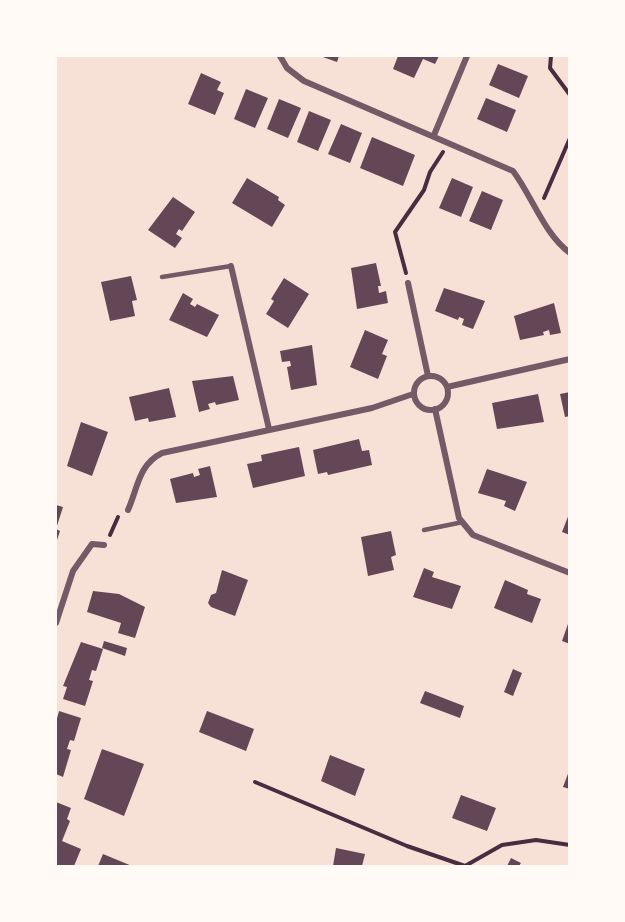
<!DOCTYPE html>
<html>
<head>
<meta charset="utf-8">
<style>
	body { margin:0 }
	#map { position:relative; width:625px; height:922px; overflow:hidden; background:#f7e1d7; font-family:"Fira Sans",sans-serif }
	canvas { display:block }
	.frame { position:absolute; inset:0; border:57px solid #fffaf5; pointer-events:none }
</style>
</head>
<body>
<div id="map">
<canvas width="625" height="922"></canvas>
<div class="frame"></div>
</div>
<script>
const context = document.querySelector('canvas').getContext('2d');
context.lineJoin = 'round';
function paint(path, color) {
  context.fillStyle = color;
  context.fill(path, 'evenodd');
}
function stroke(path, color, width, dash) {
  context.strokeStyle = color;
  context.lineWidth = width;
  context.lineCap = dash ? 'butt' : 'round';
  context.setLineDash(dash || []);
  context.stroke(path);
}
paint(new Path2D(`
	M320,56H339L337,62Z
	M398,56H439L435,64L423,59L414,78L393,69Z
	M498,64L528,76L519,98L489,85Z
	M201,73L221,82L217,90L224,93L215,115L188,104Z
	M246,89L268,98L255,128L234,119Z
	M486,98L516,110L507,132L477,119Z
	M279,99L301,108L288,138L267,129Z
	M309,111L331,120L318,151L297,142Z
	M341,124L362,133L350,163L328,154Z
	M372,137L415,155L403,186L360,168Z
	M247,178L279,197L278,200L285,205L272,227L232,203Z
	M452,178L473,187L461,217L439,208Z
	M482,191L503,200L491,230L469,221Z
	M173,197L195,212L182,231L179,229L176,234L182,238L175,248L148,230Z
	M376,263L381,286H378L379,293L386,291L388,303L357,309L351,268Z
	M131,276L137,300L132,301L135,316L110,321L101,282Z
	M284,278L309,294L288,328L266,314L274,301L271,299Z
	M444,288L485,301L473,329L462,325L464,319L459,317L458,320L435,311Z
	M183,293L193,299L190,304L195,307L197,304L219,315L207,337L169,320Z
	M554,303L561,333L550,335L549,330L543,332L544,335L520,340L514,316Z
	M365,330L388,340L382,354L387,356L378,379L350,367Z
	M312,345L317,385L291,390L287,367L291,366L290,361L282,362L280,351Z
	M233,376L239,400L216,405L215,402L208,404L210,409L199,412L192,381Z
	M169,388L176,417L149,422L148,418L135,421L129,397Z
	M570,392V416L565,417L560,394Z
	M538,394L544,422L497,429L492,403Z
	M81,422L108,432L92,476L67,466Z
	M359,439L362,451L369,450L372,465L328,475L327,472L318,474L313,450Z
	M299,447L305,476L253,488L247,464L262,461L261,455Z
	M210,466L217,497L176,503L170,479L193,473L194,477L200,475L198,469Z
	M487,469L527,482L515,511L504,506L506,501L478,493Z
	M56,505L63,507L56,529L60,531L56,543Z
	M569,514H570V535L562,532Z
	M391,531L396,555L391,557L394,570L368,576L361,537Z
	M424,568L434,572L432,577L461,586L452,609L413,597Z
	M222,570L248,580L235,616L211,607L208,603L211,595L216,593Z
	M505,580L528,590L527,594L541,599L532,623L494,608Z
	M93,591L119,594L145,607L135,638L118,633L121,623L87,612Z
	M569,621H570V644L562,641Z
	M104,641L127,648L125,656L102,648Z
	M81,642L103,649L96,671L92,670L89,680L93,681L85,706L63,699L67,687L63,686Z
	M513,669L522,673L513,696L504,692Z
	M425,691L464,706L460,718L420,703Z
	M59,711L81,718L74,741L70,740L67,749L71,750L63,777L56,774V722Z
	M207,711L254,729L246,751L199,732Z
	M102,749L144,764L124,816L84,799Z
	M330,755L365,769L355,796L321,781Z
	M569,771H570V789L563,787Z
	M461,795L496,808L487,831L452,818Z
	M56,802L71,808L67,819L70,821L62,841L81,849L74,866H56Z
	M336,848L365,854L362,866H333Z
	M103,854L132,866H98Z
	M511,858L521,863L519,866H507Z`), '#644757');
stroke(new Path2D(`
	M551,56L550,68L570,95
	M544,198L570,138
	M406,273L395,232L424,190L430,172L443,152
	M110,535L118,517
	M255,782L407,846L465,866L502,845L536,840L570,845`), '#4a2c40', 4);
stroke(new Path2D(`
	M162,277L231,266
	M424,530L463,522`), '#755966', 4.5);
stroke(new Path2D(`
	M280,56L287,68L304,81L513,171C532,196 544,234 570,253
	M434,135L467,56
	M231,266L269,429
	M408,283L428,376
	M414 393a17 17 0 1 1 34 0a17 17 0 1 1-34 0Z
	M447,387L570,359
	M435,409L459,518L473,535L570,573
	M128,510C138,488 138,465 162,453L372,408L413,394
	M56,623L73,571L92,544L104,545`), '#755966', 6);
</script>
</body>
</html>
